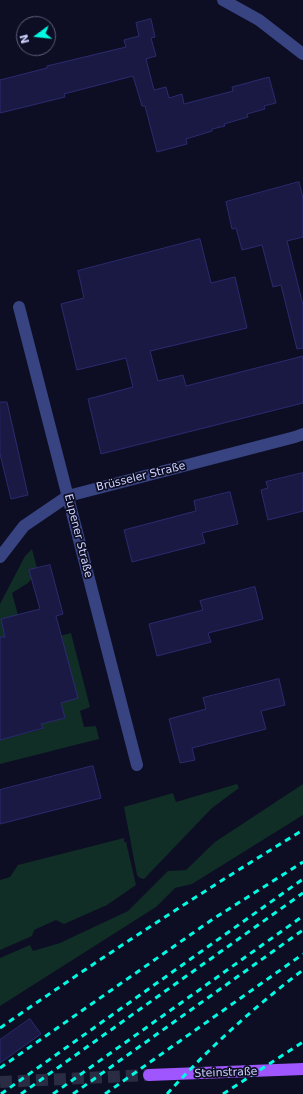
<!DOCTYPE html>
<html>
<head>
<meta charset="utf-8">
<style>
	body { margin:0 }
	#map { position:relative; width:303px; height:1094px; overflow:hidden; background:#0d0e23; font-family:"DejaVu Sans",sans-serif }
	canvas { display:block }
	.north { position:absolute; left:16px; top:16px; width:40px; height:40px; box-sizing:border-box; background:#0d0e23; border:1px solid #5b5d7b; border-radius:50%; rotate:255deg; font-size:11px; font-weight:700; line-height:16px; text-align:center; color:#cfd3ff }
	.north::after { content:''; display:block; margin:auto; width:14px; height:18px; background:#00fae2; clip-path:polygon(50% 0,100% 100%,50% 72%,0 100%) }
</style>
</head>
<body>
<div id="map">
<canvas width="303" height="1094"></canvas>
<div class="north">N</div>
</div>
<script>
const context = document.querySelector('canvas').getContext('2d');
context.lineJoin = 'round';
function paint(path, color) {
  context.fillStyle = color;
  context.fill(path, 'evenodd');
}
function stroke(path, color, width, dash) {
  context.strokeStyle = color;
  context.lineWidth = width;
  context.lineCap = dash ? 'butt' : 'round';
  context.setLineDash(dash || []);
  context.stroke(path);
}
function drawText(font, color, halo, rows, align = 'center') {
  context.font = font + ' "DejaVu Sans",sans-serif';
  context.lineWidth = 3.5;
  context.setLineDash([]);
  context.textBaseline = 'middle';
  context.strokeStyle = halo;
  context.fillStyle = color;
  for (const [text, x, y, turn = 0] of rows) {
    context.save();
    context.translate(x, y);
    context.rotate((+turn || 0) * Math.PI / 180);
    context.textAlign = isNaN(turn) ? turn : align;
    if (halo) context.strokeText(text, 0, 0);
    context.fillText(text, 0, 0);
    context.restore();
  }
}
paint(new Path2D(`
	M32,549L37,568L30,570L32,578L28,583L12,593L18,615L0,682V604L25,556Z
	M71,633L90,707L80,711L84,727L96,726L99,739L0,764V740L42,729L41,724L65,718L61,703L52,638Z
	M237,784L239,788L212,808L144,879L140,878L137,875L124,807L173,793L176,802Z
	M303,784V815L192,884L175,888L156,907L0,1006V958L30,945L33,951L60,943L128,911L168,871L186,870L215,842Z
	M124,838V842H126L136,885L107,905L64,924L56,920L34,930L32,936L0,950V880L10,877L18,865Z`), '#102d26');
const building = new Path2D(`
	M151,19L155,37L151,38L156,56L146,59L154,90L166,87L169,98L182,94L184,104L233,91L232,87L269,77L276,103L264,106L265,109L247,114L248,117L224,124L225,126L212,129V131L186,139L187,144L157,152L145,106H142L133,76L64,94L65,97L0,113V80L47,68V66L126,47L124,40L139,36L136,23Z
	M299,182L303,198V237L287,241L303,305V348L297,349L281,285L273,287L262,245L242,250L236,228L232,229L226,202Z
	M200,239L211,283L235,277L247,328L150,351L158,381L183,375L186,386L303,356V403L101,454L88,399L133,387L126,358L77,370L61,304L84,298L78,271Z
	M0,402H7L28,495L11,499L0,454Z
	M303,473V511L268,520L261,490L268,488L266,482Z
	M230,492L238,524L202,533L205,543L132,562L124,530L196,511L194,501Z
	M50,565L63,614L56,616L78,698L61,703L65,718L41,724L43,728L0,740V637H5L1,619L40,609L29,570Z
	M255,587L263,619L208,633L211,642L157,656L149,624L203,610L200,601Z
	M279,679L285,705L261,711L266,729L192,748L195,760L180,763L169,719L206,709L203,698Z
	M93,766L101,798L0,824V790Z
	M30,1019L41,1034L0,1063V1040Z`);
paint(building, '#1a1944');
stroke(building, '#2b2b70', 1);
stroke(new Path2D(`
	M0,1082L149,1075`), '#2a2c44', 12, [12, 6]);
stroke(new Path2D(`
	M223,0L259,20L303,54
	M19,307L137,765
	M0,557L24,526L68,496L295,437L303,434`), '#384382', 12);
stroke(new Path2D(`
	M149,1075L303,1069`), '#9f56ff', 12);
stroke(new Path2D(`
	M0,1028C99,959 200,893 303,830
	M0,1068L213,919L303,862
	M1,1094L303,879
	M21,1094L303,893
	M53,1094L303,916
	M73,1094L303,930
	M105,1094L303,954
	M167,1094C208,1049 254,1007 303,970
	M223,1094L303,1042`), '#00fae2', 3, [6, 5]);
drawText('11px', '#cfd3ff', '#0d0e23', [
	["Brüsseler Straße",141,477,-14],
	["Eupener Straße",78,536,76],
	["Steinstraße",226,1073,-2]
]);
</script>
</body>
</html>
